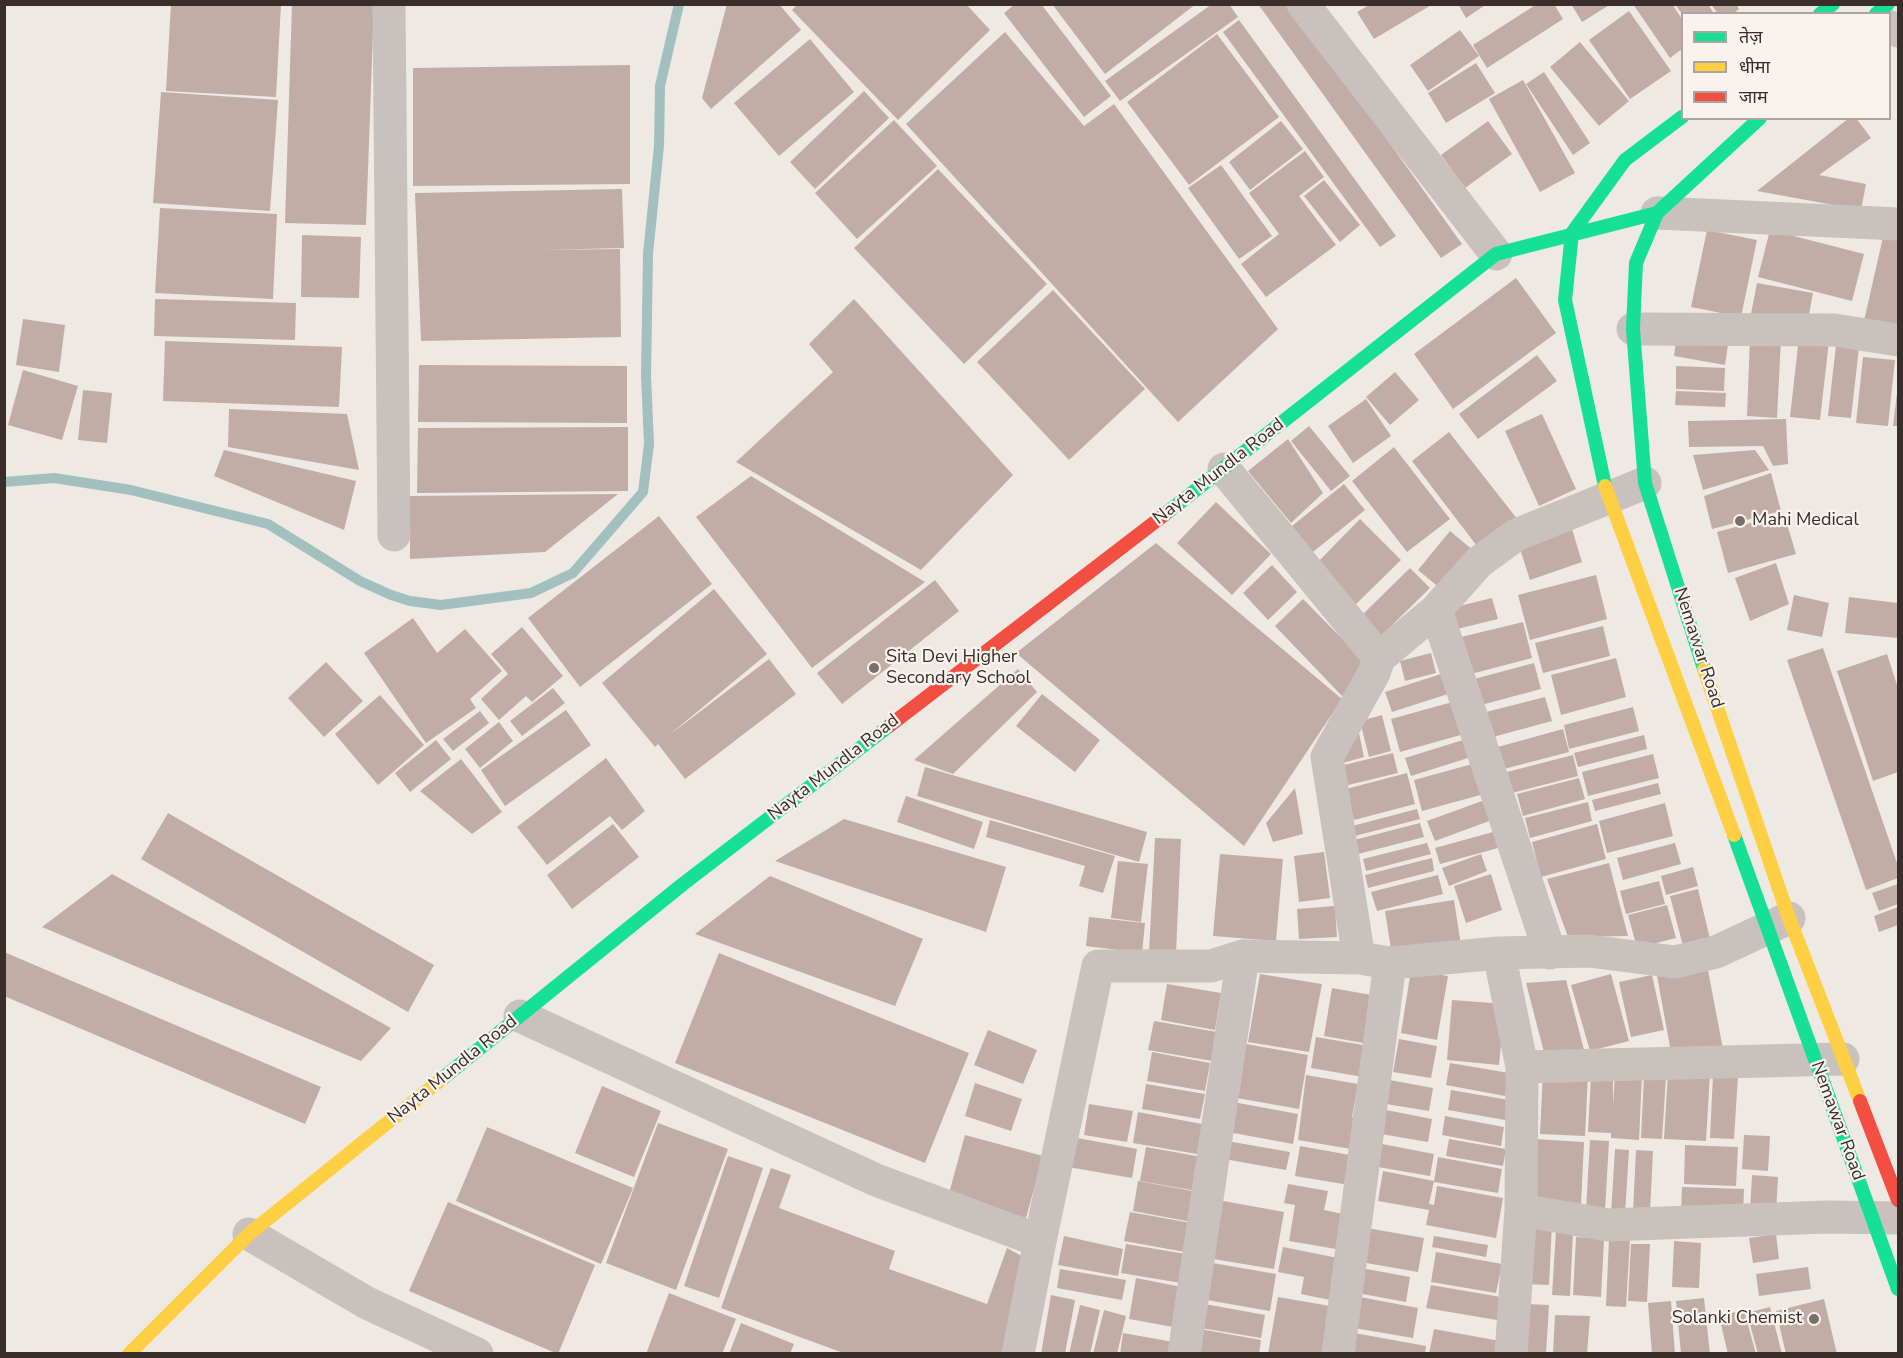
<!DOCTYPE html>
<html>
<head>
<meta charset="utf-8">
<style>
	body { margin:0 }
	#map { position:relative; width:1903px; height:1358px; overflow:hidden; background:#efe9e4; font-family:"Nunito Sans","Noto Sans Devanagari",sans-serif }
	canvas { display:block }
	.frame { position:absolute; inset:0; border:6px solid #392e2b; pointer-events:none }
	.legend { position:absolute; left:1681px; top:12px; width:210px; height:108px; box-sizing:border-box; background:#faf3ed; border:2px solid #ada49f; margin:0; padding:8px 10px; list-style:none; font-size:18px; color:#392e2b }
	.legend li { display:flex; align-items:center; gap:12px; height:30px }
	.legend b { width:30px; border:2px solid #ada49f }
</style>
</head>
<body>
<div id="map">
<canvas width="1903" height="1358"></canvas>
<div class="frame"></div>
<ul class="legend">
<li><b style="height:8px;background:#16e098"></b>तेज़</li>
<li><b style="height:8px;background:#ffcf43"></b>धीमा</li>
<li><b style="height:8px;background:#f24e42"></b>जाम</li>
</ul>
</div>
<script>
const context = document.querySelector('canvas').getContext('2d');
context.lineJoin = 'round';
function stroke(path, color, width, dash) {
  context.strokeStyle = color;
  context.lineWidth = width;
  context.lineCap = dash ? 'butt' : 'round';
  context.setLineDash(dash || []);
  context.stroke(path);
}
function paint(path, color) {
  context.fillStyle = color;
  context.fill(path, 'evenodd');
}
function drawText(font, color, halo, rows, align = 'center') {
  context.font = font + ' "Nunito Sans",sans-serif';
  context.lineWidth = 4.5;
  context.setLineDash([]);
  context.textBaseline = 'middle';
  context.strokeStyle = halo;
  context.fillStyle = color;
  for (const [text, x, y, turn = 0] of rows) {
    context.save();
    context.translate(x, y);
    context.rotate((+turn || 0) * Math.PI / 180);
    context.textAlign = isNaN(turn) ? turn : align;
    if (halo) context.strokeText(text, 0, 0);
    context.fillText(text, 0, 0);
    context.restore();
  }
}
stroke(new Path2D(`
	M4,482L54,478L131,490L268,524L360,581L391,595L410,601L441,605L531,593L573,573L643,492L649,444L646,376L648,254L659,146L660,86L679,4`), '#a1c0be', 10);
paint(new Path2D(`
	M171,4H281L276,97L166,91Z
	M292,4H374L366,225L285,223Z
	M727,4H779L801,30L711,109L702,98Z
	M798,4H966L990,30L898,120L792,10Z
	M1015,4H1041L1111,96L1084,117L1004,13Z
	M1052,4H1196L1105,74Z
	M1212,4H1229L1238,17L1120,101L1105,81Z
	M1258,4H1290L1462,244L1441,258Z
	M1371,4H1433L1374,39L1357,12Z
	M1458,4H1487L1466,18Z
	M1537,4H1554L1563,19L1487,68L1473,45Z
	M1571,4H1611L1582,22Z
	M1633,4H1672L1682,19V49L1670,58Z
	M1675,4H1708L1714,14H1682Z
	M1711,4H1736L1739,9L1733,14H1718Z
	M1629,11L1671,71L1630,99L1589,40Z
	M1239,20L1396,236L1380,247L1223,32Z
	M1460,30L1479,56L1428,91L1410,65Z
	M1005,32L1084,126L1114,104L1278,329L1178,422L906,124Z
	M1217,34L1279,117L1189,185L1127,102Z
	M810,39L854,92L779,156L734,103Z
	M1580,42L1629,101L1599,126L1550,67Z
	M1476,63L1495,93L1446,123L1428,93Z
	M630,65V184L413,186V68Z
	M1544,72L1590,143L1573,155L1526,84Z
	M1523,80L1575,173L1540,192L1489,99Z
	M864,91L889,118L815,189L790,162Z
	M161,92L278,100L270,211L153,203Z
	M1849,118H1856L1871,138L1819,175L1866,184L1861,210L1757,191Z
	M894,120L937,166L857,239L815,193Z
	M1281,121L1303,149L1250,190L1229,162Z
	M1488,121L1512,154L1465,188L1441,155Z
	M1305,151L1324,177L1299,196L1336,245L1266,297L1241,264L1279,234L1249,193Z
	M1221,165L1272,236L1239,259L1188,188Z
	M938,169L1047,284L964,364L854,248Z
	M1324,180L1360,225L1340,242L1304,196Z
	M622,189L624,248L541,250L620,249L621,337L421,341L415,193Z
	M160,208L277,214L273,299L155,293Z
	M1707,230L1757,240L1741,317L1691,307Z
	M1770,230L1864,254L1852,301L1758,277Z
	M302,235L361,237L359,298L301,297Z
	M1883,237L1898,240V329L1864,321Z
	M1516,278L1556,333L1453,409L1414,354Z
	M1757,283L1813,293L1807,325L1751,314Z
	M1053,290L1145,389L1069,460L977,362Z
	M155,299L296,303L295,340L154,336Z
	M854,299L1013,475L921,570L736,462L833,372L809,344Z
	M23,319L65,325L59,372L16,365Z
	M1677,335L1728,345L1725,365L1674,356Z
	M1750,337L1781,339L1777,418L1747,416Z
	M1799,337L1829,341L1820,420L1790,417Z
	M165,341L342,347L339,407L163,401Z
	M1836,345L1859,347L1851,418L1828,416Z
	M1537,355L1557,381L1478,439L1459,414Z
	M1863,357L1895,360L1888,426L1856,423Z
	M419,365L627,366V423L418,422Z
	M1676,366L1725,368L1724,391L1676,389Z
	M23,370L78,386L62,440L8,425Z
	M1395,372L1419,400L1390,425L1366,397Z
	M83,390L112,393L107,443L78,440Z
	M1676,391L1726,393L1725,407L1675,405Z
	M1897,393H1898V426H1893Z
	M1366,399L1391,436L1353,463L1328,426Z
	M229,409L347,414L359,470L228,447Z
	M1542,414L1576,489L1539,506L1505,431Z
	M1786,419L1788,464L1773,466L1763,446L1689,447L1688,421Z
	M1309,426L1350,476L1331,491L1291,441Z
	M628,427V491L417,493L418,428Z
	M1449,432L1518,520L1480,550L1412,461Z
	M1288,439L1323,493L1291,523L1248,471Z
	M1394,447L1450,519L1407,552L1352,481Z
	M224,450L356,481L344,530L214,476Z
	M1755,450L1769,470L1703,490L1693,455Z
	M1771,473L1781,511L1712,529L1704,496Z
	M751,476L925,582L812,668L696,517Z
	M1344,484L1365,510L1313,552L1292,526Z
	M618,494L545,552L410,559V496Z
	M1216,502L1271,554L1232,595L1177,543Z
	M1784,514L1796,554L1728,573L1717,532Z
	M659,516L712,584L580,687L528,618Z
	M1360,519L1401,560L1353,607L1313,567Z
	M1572,529L1582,562L1530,580L1519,546Z
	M1450,531L1474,551L1441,589L1418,570Z
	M1156,543L1342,699L1244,846L1016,653Z
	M1776,563L1789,604L1750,621L1735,578Z
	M1272,565L1297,592L1268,620L1243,593Z
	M1410,568L1430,588L1380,637L1360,617Z
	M1596,575L1607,619L1530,640L1518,595Z
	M935,580L959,611L842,704L817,673Z
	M714,589L767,654L668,736L769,659L796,694L685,779L658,744L655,747L602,683Z
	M1794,595L1829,603L1822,637L1787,630Z
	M1849,597L1898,603V638L1845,633Z
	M1492,598L1498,619L1457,629L1451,608Z
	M1303,599L1371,668L1342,696L1275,626Z
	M413,618L437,653L465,629L502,671L470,699L476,708L426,743L364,653Z
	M1523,622L1532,658L1467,675L1457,638Z
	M1603,626L1610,656L1543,673L1535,643Z
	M522,627L563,676L532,702L526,696L499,720L481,699L508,674L491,654Z
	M1823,648L1898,866V878L1866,890L1787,660Z
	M1431,653L1436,673L1405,681L1400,661Z
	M1887,654L1898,688V772L1873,781L1837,671Z
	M1616,658L1626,697L1561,715L1551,675Z
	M326,662L363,701L324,737L288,698Z
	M1534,663L1541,689L1481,705L1474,679Z
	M1018,669L1037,692L953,774L914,760Z
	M1444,673L1451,693L1392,712L1385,692Z
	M553,688L565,703L522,736L510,721Z
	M1042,694L1100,740L1075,772L1016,726Z
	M380,695L424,745L378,785L335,734Z
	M1545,697L1552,721L1493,737L1486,712Z
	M1456,701L1464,734L1400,752L1391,719Z
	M1633,707L1639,731L1569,749L1564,725Z
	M566,710L591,745L505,806L481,770Z
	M480,711L489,723L453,751L443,739Z
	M1382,715L1391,751L1369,757L1360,721Z
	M499,722L513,741L480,768L465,749Z
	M1563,729L1569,752L1500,770L1494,748Z
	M1359,733L1364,757L1339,764Z
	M1644,735L1647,749L1578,767L1574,753Z
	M436,740L451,759L410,792L395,773Z
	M1463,740L1468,758L1411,776L1405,758Z
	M1393,753L1398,773L1344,786L1340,766Z
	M1653,754L1659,778L1588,796L1582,772Z
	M1573,755L1578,776L1508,794L1503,773Z
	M606,758L645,811L622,830L610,816L547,865L517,827Z
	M461,759L502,812L472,834L420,791Z
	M1476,763L1484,794L1422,811L1414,780Z
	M925,767L1147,832L1139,862L917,796Z
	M1407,773L1415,804L1354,820L1346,789Z
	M1579,778L1585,799L1523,816L1517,794Z
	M1658,783L1661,794L1595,811L1592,800Z
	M1295,788L1303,834L1273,842L1266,823Z
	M906,796L983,822L974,849L897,822Z
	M1493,797L1500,817L1435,841L1427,821Z
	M1588,802L1592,821L1530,838L1525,818Z
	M1665,803L1673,836L1607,853L1599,821Z
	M1417,809L1420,819L1355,836L1352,826Z
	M168,813L434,965L408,1012L141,859Z
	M844,819L1006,867L986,932L775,861Z
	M990,820L1115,856L1103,893L1079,886L1085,866L986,837Z
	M1420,823L1424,837L1358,854L1354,840Z
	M613,824L639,857L572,909L547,875Z
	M1597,824L1606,859L1541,877L1532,842Z
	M1493,832L1498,848L1440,864L1435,848Z
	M1155,838L1181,839L1176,953L1149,952Z
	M1427,843L1431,854L1366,871L1363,859Z
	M1675,843L1681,864L1623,880L1617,858Z
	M1324,852L1330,898L1299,902L1294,856Z
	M1220,854L1283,859L1276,941L1213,936Z
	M1481,854L1487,871L1449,886L1442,868Z
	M1432,858L1434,871L1368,888L1365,875Z
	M1118,861L1148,864L1141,922L1111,918Z
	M1609,863L1628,936L1568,937L1547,879Z
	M1693,867L1698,886L1666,895L1661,876Z
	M112,874L391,1028L361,1061L42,927Z
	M1491,874L1502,910L1466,923L1454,886Z
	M1438,875L1443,894L1377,911L1371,892Z
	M770,876L923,939L895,1006L695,934Z
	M1659,881L1665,904L1626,914L1620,891Z
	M1898,884V904L1879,911L1872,893Z
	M1698,889L1710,939L1683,946L1670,896Z
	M1454,900L1461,945L1392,956L1385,911Z
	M1667,905L1676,938L1637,948L1628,915Z
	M1335,906L1337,937L1299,939L1297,909Z
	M1898,907V925L1879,932L1874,916Z
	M1089,917L1145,923L1142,953L1086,946Z
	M4,952L321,1087L305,1124L4,996Z
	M719,953L969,1053L925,1163L675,1063Z
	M1706,960L1723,1049L1672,1058L1656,970Z
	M1411,970L1448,976L1437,1040L1401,1033Z
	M1260,974L1322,984L1309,1052L1248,1042Z
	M1611,974L1629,1041L1590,1051L1571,985Z
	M1652,975L1664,1030L1631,1037L1619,982Z
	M1566,980L1584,1050L1545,1056L1526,983Z
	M1167,984L1221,993L1215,1030L1161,1020Z
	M1332,988L1377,996L1369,1044L1324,1036Z
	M1452,1000L1505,1004L1499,1065L1447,1060Z
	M1154,1021L1223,1033L1218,1062L1148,1050Z
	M988,1030L1037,1050L1023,1084L974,1065Z
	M1316,1037L1369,1046L1363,1077L1311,1068Z
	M1399,1039L1437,1046L1431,1078L1393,1072Z
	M1246,1044L1308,1055L1299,1109L1237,1098Z
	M1152,1052L1210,1063L1205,1091L1147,1081Z
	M1450,1063L1509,1073L1505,1096L1446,1085Z
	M1543,1072L1588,1074L1585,1136L1540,1134Z
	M1668,1072L1710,1074L1706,1141L1664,1139Z
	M1615,1073L1642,1074L1639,1140L1611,1138V1133L1588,1132L1591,1077L1613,1078V1107Z
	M1306,1075L1358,1084L1352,1117H1357L1351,1149L1298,1140Z
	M1713,1075L1738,1076L1734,1139L1710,1138Z
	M1644,1076L1666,1077L1662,1139L1641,1138Z
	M1384,1079L1433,1088L1429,1111L1380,1103Z
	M975,1083L1022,1099L1011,1131L965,1116Z
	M1146,1084L1205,1094L1200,1119L1142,1109Z
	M602,1086L661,1111L634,1177L575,1153Z
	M1451,1090L1509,1100L1505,1120L1448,1110Z
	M1233,1102L1298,1114L1293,1144L1228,1132Z
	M1089,1104L1133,1111L1127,1142L1084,1135Z
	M1386,1110L1432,1119L1428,1142L1381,1134Z
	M1138,1112L1202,1124L1197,1154L1133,1143Z
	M1445,1116L1504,1127L1501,1146L1442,1135Z
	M658,1123L728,1149L676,1290L606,1263Z
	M487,1127L633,1188L601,1264L456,1201Z
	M965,1135L1043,1156L1026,1218L948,1197Z
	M1744,1135L1770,1136L1768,1171L1742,1169Z
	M1072,1137L1137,1149L1132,1178L1068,1167Z
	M1449,1139L1506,1149L1503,1166L1446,1156Z
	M1534,1139L1584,1142L1581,1205L1531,1202Z
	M1590,1140L1609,1141L1605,1211L1586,1210Z
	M1227,1141L1290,1152L1286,1170L1224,1159Z
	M1382,1144L1434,1154L1430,1176L1378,1167Z
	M1685,1145L1738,1147L1736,1186L1684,1184Z
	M1300,1146L1361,1157L1355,1186L1295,1176Z
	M1146,1147L1202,1157L1197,1191L1140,1181Z
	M1615,1149L1629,1150L1625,1215H1611Z
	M1636,1150L1653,1151L1650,1212H1633Z
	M728,1156L763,1168L719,1298L684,1286Z
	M1438,1157L1502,1169L1498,1193L1434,1182Z
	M771,1168L791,1175L779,1208L895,1251L889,1269L987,1304L1007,1248L1027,1259L1007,1354H846L721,1308Z
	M1383,1171L1434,1181L1429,1204L1434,1205L1437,1186L1503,1198L1496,1238L1426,1225L1429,1210L1378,1201Z
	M1752,1175L1778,1177L1776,1213L1750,1212Z
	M1138,1181L1198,1192L1192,1222L1133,1211Z
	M1288,1184L1328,1191L1324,1210L1343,1214L1336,1249L1289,1241L1295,1205L1284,1203Z
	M1682,1187L1744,1189L1743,1219L1681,1214Z
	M1218,1200L1284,1212L1274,1269L1207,1258Z
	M448,1202L595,1265L558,1354L409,1291Z
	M1130,1212L1191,1223L1185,1252L1124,1241Z
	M1525,1223L1552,1224L1549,1285L1522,1284Z
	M1361,1227L1424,1238L1418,1272L1355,1261Z
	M1556,1231L1573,1232L1570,1296L1552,1295Z
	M1776,1234L1779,1259L1753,1263L1749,1238Z
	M1064,1236L1123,1249L1118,1276L1058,1265Z
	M1434,1236L1488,1245L1486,1257L1432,1247Z
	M1576,1237L1604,1239L1601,1297L1573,1295Z
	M1609,1239H1630L1626,1307L1606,1306Z
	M1674,1241L1701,1243L1699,1288L1672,1287Z
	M1126,1244L1186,1254L1181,1283L1121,1273Z
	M1631,1244H1650L1647,1302L1628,1301Z
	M1283,1247L1338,1258L1330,1300L1301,1294L1304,1277L1278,1272Z
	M1436,1252L1502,1264L1496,1293L1431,1282Z
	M1207,1262L1276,1274L1270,1311L1201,1299Z
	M1808,1267L1811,1289L1759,1296L1756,1274Z
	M1361,1268L1410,1277L1406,1302L1357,1293Z
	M1060,1269L1126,1280L1122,1300L1057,1288Z
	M1136,1278L1187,1288L1179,1328L1129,1319Z
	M1431,1285L1501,1297L1497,1320L1426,1308Z
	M669,1293L736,1319L722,1354H646Z
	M1051,1295L1075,1300L1065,1354H1041Z
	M1278,1297L1330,1306L1324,1354H1268Z
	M1360,1297L1418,1308L1413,1338L1354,1328Z
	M1704,1298L1710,1354H1681L1676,1301Z
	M1824,1299L1837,1354H1786L1776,1311Z
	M1671,1301L1675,1354H1652L1648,1303Z
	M1205,1304L1265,1315L1261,1338L1201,1328Z
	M1526,1304L1549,1305L1546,1354H1524Z
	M1080,1305L1100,1310L1090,1354H1069Z
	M1770,1307L1782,1354H1758L1747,1313Z
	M1104,1310L1126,1316L1117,1354H1093Z
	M1744,1310L1756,1354H1728L1719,1316Z
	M1555,1315L1590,1316L1587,1354H1553Z
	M741,1323L794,1344L790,1354H729Z
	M1200,1329L1261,1340L1259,1354H1196Z
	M1434,1329L1500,1341L1498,1354H1429Z
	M1349,1332L1426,1346L1425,1354H1345Z
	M1123,1333L1179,1343L1177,1354H1120Z`), '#c2aca6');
stroke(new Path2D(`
	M389,4L394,535
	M1303,4L1496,254
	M1890,27L1898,31
	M1657,213L1898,224
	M1633,329L1834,330L1898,340
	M1224,469L1379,658
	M1436,610L1550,953
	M1499,953L1522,1067L1521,1210L1511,1354
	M1359,958L1327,757L1374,673L1379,658L1436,610L1479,562L1516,535L1645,483
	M520,1016L876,1180L1040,1241L1018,1354
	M1522,1067L1843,1059
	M1521,1210L1608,1225L1827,1217L1898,1218
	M249,1234L367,1303L477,1354
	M1040,1241L1098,966H1211L1243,956L1359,958L1390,963L1499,953L1589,951L1675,962L1716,952L1789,918
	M1184,1354L1243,956
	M1338,1354L1390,963`), '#c8c1bd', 33);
stroke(new Path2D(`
	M1820,14L1833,4
	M1876,14L1888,4
	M1605,486L1565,300L1572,233L1625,160L1682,117
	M1164,515L1496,254L1657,213
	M1704,669L1645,483L1633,329L1636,263L1657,213L1760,118
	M1734,835L1898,1289
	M443,1078L683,884L889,726`), '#16e098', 14);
stroke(new Path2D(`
	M1605,486L1734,835
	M1704,669L1789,918L1860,1101
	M129,1354L249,1234L443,1078`), '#ffcf43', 14);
stroke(new Path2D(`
	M889,726L1164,515
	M1860,1101L1898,1200`), '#f24e42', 14);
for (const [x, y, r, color] of [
	[1740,521,6,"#796f6c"],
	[874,668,6,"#796f6c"],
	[1814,1319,6,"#796f6c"]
]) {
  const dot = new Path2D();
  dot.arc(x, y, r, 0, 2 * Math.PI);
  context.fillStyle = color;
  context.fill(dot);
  stroke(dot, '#faf3ed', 2);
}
drawText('18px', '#392e2b', '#faf3ed', [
	["Nayta Mundla Road",1219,472,-38],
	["Nemawar Road",1698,648,72],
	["Nayta Mundla Road",834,768,-38],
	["Nayta Mundla Road",453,1070,-39],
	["Nemawar Road",1837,1121,70]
]);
drawText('18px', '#392e2b', '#faf3ed', [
	["Mahi Medical",1752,521],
	["Sita Devi Higher",886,658],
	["Secondary School",886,679],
	["Solanki Chemist",1802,1319,"right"]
], 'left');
</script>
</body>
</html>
